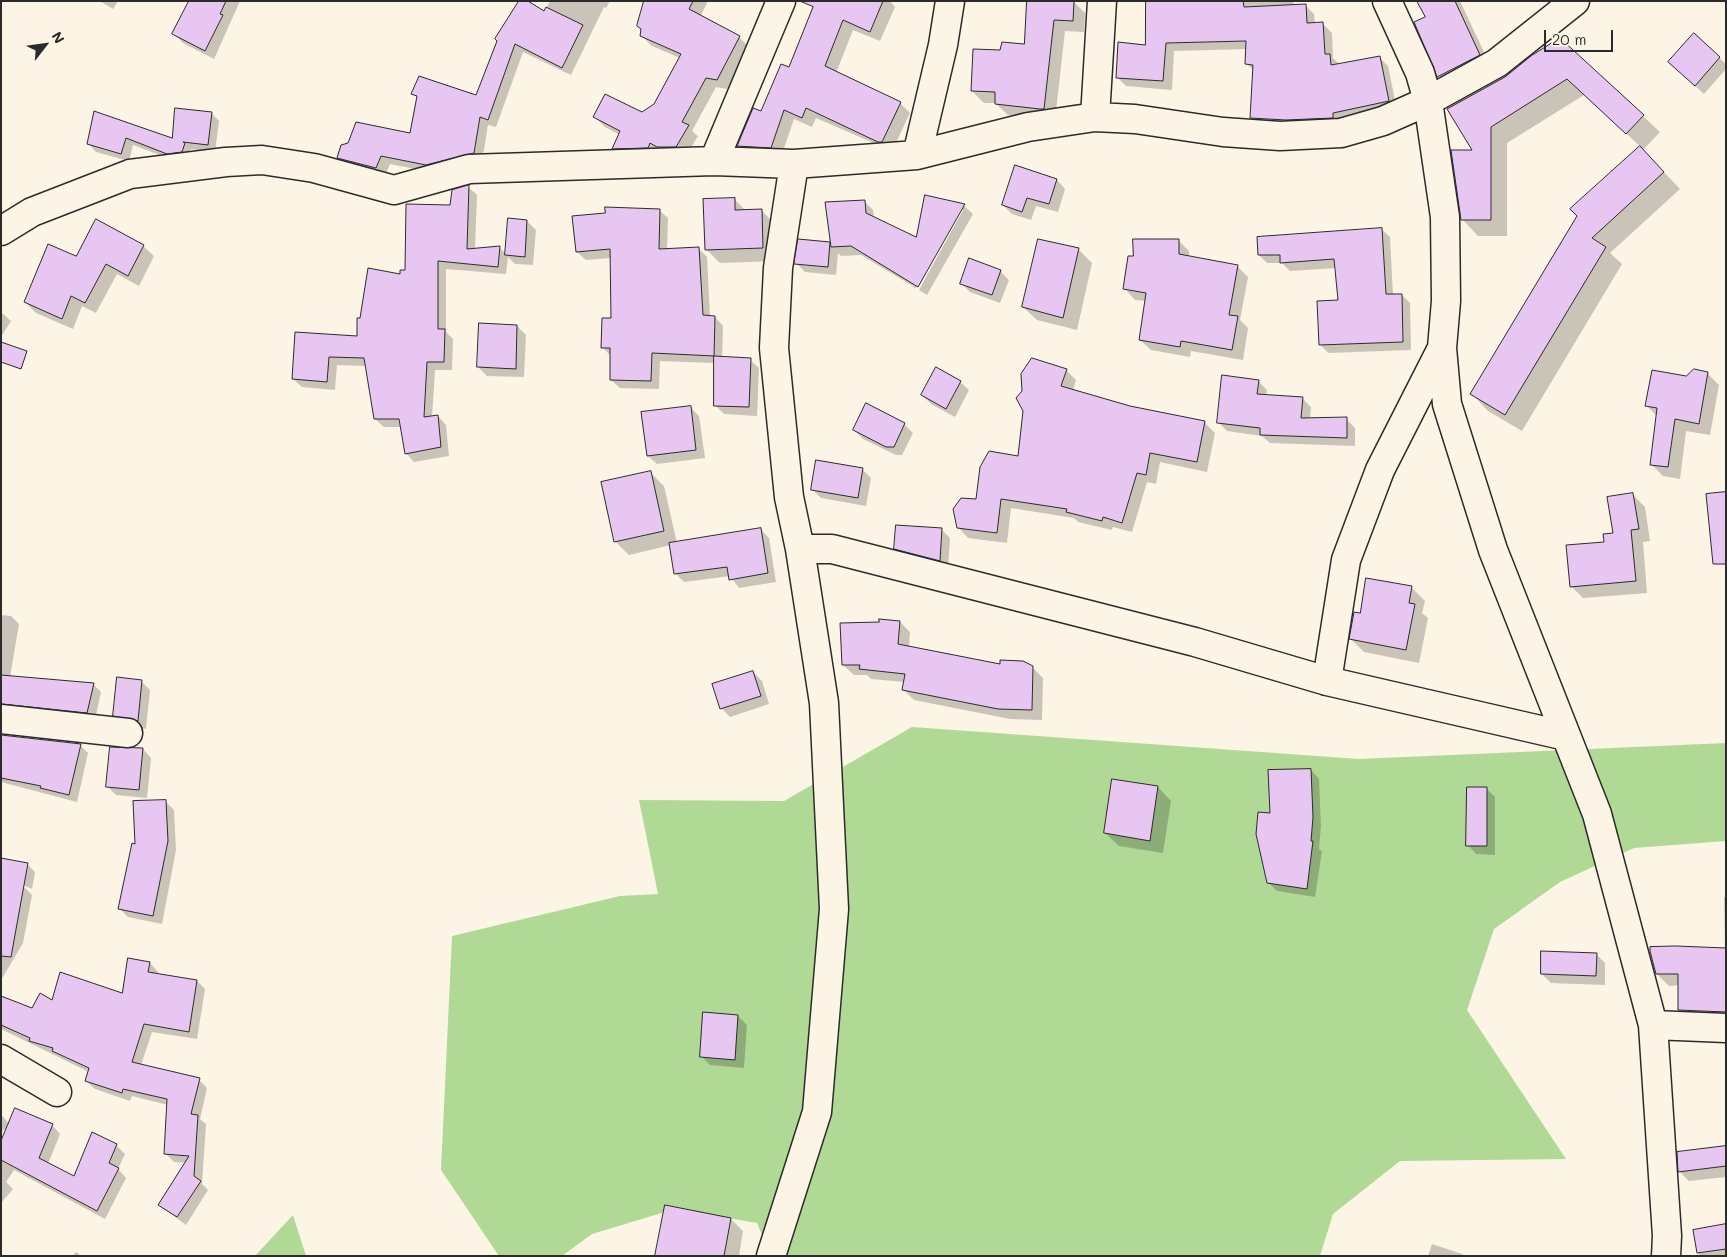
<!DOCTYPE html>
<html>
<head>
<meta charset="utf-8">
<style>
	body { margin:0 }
	#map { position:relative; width:1727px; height:1257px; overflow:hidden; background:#fcf5e5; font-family:Mali,sans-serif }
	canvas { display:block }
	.frame { position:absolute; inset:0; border:2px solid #2b2b2b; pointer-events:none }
	.north { position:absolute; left:20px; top:20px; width:50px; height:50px; -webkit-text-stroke:4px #fcf5e5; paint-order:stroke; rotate:60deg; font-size:14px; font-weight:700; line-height:20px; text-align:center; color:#2b2b2b }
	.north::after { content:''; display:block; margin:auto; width:18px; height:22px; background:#2b2b2b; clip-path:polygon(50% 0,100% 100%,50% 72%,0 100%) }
	.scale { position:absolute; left:1544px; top:30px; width:69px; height:22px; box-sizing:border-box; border:2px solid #2b2b2b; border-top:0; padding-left:6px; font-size:15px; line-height:18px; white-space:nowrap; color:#2b2b2b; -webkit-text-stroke:4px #fcf5e5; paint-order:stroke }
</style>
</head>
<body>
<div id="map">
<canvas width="1727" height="1257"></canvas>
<div class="frame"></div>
<div class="north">N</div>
<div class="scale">20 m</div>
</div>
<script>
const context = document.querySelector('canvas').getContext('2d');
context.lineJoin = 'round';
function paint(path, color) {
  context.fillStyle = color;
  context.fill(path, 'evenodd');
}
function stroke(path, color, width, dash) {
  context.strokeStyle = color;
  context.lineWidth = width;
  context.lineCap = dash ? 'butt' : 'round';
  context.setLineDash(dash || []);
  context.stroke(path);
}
paint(new Path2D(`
	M912,727L1359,759L1726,743V841L1634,848L1560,882L1494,929L1467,1010L1566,1159L1400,1161L1333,1214L1320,1256H771L757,1223L675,1209L592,1234L562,1256H499L441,1170L452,936L620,896L658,894L639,800L784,801Z
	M293,1215L306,1256H255Z`), '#b1d996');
paint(new Path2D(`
	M100,1H118L113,9Z
	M189,1H240L214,59L183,43L174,34Z
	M550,1H610L606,8L604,7L571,75L523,52L496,127L488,125L482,162L435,173L390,164L385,176L347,166L338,158L411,135L418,98L413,93L477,97L499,41L544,13Z
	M665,1H708L700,17L739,37L749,47L727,89L716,87L692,131L698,136L686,156L623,158L613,148L620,135L605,127L595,117L642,114L655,105L680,58L652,46L642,36Z
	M820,1H890L895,7L880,41L853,30L836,73L900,103L910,113L892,151L816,118L812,127L794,119L781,157L748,156L739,146L789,69Z
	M1073,1L1085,13L1084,32L1065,31L1055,120L1008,115L995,103H984L972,91L1001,51L1026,46Z
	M1147,1H1293L1294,5H1305L1314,14L1315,24H1323L1332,33L1333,58L1339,64L1379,57L1388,66L1397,110L1341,122L1261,127L1251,118L1254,71L1247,64V49L1174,51L1172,90L1126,86L1117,77L1146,46Z
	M1419,1H1460L1490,65L1449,87L1438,76L1426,18Z
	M1695,35L1726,64V69L1704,94L1679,71Z
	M1560,39L1660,132L1643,150L1680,189L1610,253L1622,264L1522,431L1488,411L1472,394L1641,147L1584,95L1507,143V236H1478L1462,219L1475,151L1505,78Z
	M95,113L173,139L211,113L219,121L215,152L190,149L192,152L190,159L176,161L133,145L129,161L96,152L89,144Z
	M1057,180L1065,189L1058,212L1036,206L1031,220L1012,214L1003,205Z
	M468,187L477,195L475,249L500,248L506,254L527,221L536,230L533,265L515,264L508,257L506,274L446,269V332L453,339L452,370H435L432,417L438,416L446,425L449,456L414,462L406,453L401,427H384L375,419L367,366L337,365L335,390L302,387L293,379L358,338L361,319L406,272L451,206Z
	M734,199L746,211L761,210L774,223L776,261L720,263L706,249Z
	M864,201L873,210L874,218L917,239L964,206L973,214L927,295L919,290L963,210H960L916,288L861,255L841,256L838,253L836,275L805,272L796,263L799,240L832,243Z
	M659,210L668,218L667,250L699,249L707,257L710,317H715L723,326L722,358L750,360L759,368L757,416L724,414L715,405V363L660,361L659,389L620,388L611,380L612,357L603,348L613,319L611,258L586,260L577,252Z
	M1381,229L1390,237L1393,295H1402L1410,303L1411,350L1328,353L1320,344L1339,302L1336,268L1290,271L1282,263H1267L1259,255Z
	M1178,240L1189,251V257L1237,266L1248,277L1240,320L1248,328L1243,360L1191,351L1190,357L1151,350L1140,340L1146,301L1135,300L1125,289L1134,258Z
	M143,246L154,256L139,286L117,274L96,313L82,306L73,329L36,313L25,302L77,257Z
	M1078,249L1092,263L1077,330L1037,320L1023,307Z
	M1000,271L1009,280L1000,303L970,292L961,283Z
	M1,312L11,321L1,337Z
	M517,326L526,335L524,377L487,376L478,367Z
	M1066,370L1076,380L1073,390L1130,407L1205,423L1215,433L1207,472L1160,462L1156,484L1147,482L1132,532L1113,527L1112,530L1078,522L1074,518L1011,508L1007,543L968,538L958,527L977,501L1019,457Z
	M1707,373L1719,385L1710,435L1686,431L1680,479L1663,476L1651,464L1657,416L1647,406L1686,377Z
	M1258,381L1267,390L1266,396L1302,398L1311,407L1310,419H1346L1355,428V446L1270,443L1262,436L1227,431L1218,422Z
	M960,382L969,390L955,417L931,404L922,395Z
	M690,407L699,416L705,458L657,464L648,456Z
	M904,424L913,433L902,455H896L863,439L854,430Z
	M862,469L871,478L866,506L821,498L812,489Z
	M650,472L664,486L677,543L760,529L769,538L776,582L739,588L730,576L684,582L675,573L671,545L629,555L615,541Z
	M1632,494L1645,507L1650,541L1643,542L1647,593L1583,598L1571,586L1615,534Z
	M941,529L950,538L948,568L904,557L895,548Z
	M1411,587L1425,601L1422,613L1428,618L1419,663L1364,652L1351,639L1361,615Z
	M1,615L11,616L19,624L10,677L93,684L101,692L95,720L9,711L1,704Z
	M900,622L910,632L909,647L1001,666L1032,667L1043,678L1042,720L1010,719L914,700L904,690L905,682L871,679L867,675H854L843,665Z
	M753,672L762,681L769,704L730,717L722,709L714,685Z
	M141,681L150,690L146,729L123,724L114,715Z
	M1,736L80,745L88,753L77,802L1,782Z
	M143,749L151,758L147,798L116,795L107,786Z
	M1311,770L1319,779L1321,826L1319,849L1322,851L1315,897L1277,891L1268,882L1271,815Z
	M1113,780L1158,787L1171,801L1163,853L1119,846L1105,833Z
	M1487,789L1495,797V855L1476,854L1468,845Z
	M165,801L174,810L176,850L162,924L128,917L119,908L136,845Z
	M27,864L35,872L32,889L21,884L32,895L23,943L1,980V922Z
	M1724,897H1726V1023L1691,1022L1679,1010V985L1669,986L1657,974L1725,949Z
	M1596,954L1605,963V985L1551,983L1542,974Z
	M150,963L158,972L157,975L197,981L205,989L197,1039L152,1032L141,1065L199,1080L207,1088L200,1119L206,1124L202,1184L208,1190L186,1225L159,1205L186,1163L174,1162L165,1153L168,1105L132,1096L130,1101L95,1089L86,1081L89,1072L1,1029V997L89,1030Z
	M738,1016L747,1025L744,1068L710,1065L701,1056Z
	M1,1114L10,1125L1,1132Z
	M52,1125L60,1134L48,1164L75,1178L116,1145L125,1154L118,1169L126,1178L105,1219L14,1170L6,1182L13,1189L1,1203V1143Z
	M1726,1147V1177L1689,1181L1680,1172Z
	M731,1219L743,1231L739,1256H656Z
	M1726,1225V1256H1701L1698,1253Z
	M1432,1244L1462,1254L1463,1256H1428Z
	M76,1252L81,1256H73Z`), '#0003');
const building = new Path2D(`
	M189,1H226L220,14L223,15L205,51L172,34Z
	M519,1H528L544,11L546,7L583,25L562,68L515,44L488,120L480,117L474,153L426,165L381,156L376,168L337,158L341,145L348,143L356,122L410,133L417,96L411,94L419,76L476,95L497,41L495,39Z
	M644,1H693L689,9L740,36L717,80L706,78L682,122L689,125L676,147H657L650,143L648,148L612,149L620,131L593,117L605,94L642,112L654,104L681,54L640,36L641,29L637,26Z
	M800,1H883L870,32L843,20L825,66L901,102L882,142H878L806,108L802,118L784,110L771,148L737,146L753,108L761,111L781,64L789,67L813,7Z
	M1027,1H1074L1073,21L1054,20L1044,109H1040L995,104V92L971,91L973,49L1000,50L1002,42L1024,44Z
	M1146,1H1243L1244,7L1306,4L1307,23L1323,22L1325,54H1330L1331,65L1380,56L1389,101L1333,113V118L1286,120L1250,118L1253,65L1245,64L1246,41L1166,43L1163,81L1116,78L1118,42L1145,45Z
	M1417,1H1455L1480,55L1437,77L1414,22L1425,17Z
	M1694,33L1720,57L1695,86L1668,62Z
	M1560,38L1644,115L1626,134L1567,79L1491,127V220H1461L1451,150H1472L1447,109L1505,77L1531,56Z
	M175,108L212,112L208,145L183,142L185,143L182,152L167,154L126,138L121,154L87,144L94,111L172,138Z
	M1640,146L1664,172L1592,238L1606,247L1505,415L1470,394L1577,216L1570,209Z
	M1015,165L1057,179L1049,204L1027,198L1022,212L1002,205Z
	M469,185L467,249L500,246L498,267L438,261V329H445L444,362H427L424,417L438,415L441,447L405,454L399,419H374L364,358L329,357L327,382L292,379L295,332L357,336V318H360L368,268L400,274V270H405L406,204L450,205L452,190Z
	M925,195L965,204L918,287L851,246L831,247L825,202L865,200L866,213L916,237Z
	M735,198V210L762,209L763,248L705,250L703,199Z
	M605,207L660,209L659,249L699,247L703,315L715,316L714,356L652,353L651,381L610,380V348H601L602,318H611L610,249L576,252L572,216L605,213Z
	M508,218L527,220L525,257L505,255Z
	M96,219L144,245L128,276L106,264L85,303L71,296L62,319L24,302L48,244L76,256Z
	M1382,228L1386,294H1402L1403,342L1319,345L1317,301L1338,300L1334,259L1280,263V255H1258L1257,237Z
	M798,239L830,242L828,267L794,264Z
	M1038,239L1079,248L1063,318L1022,307Z
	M1133,239H1179V254L1238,265L1229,315L1238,316L1232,350L1181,341L1180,347L1139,340L1146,293L1123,289L1128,256H1133Z
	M969,258L1001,270L992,295L960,284Z
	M479,323L517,325L516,369L477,367Z
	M1,342L27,351L21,369L1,362Z
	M714,356L751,358L749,407L714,406Z
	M1032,358L1067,369L1061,386L1130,406L1205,421L1197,462L1150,453L1146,475L1137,473L1122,523L1103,517L1102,521L1066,512L1067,509L1001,499L997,533L957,528L953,509L961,498L976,499L980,467L989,451L1018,456L1023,411L1016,398L1022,391L1021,374Z
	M936,367L961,381L946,409L921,395Z
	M1694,369L1708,372L1699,424L1675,419L1668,467L1650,465L1657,408L1645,406L1652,370L1686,376Z
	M1222,375L1259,380L1257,394L1303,397L1301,418L1347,417V438L1260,435V428L1217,423Z
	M866,403L905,423L894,447H886L853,430Z
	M691,406L696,450L647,456L641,412Z
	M816,460L863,468L858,498L811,490Z
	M651,471L664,531L614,542L601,482Z
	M1726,492V564H1713L1706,494Z
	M1633,493L1639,529L1631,530L1636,581L1570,587L1566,545L1604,542L1603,534L1613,533L1607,497Z
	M896,525L942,528L940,561L894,549Z
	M761,528L768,573L729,580L727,567L674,574L669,543Z
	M1366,578L1412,586L1409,603L1415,604L1406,650L1349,639L1354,612L1360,613Z
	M879,619L900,621L898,644L1000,664V660L1023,661L1033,666L1032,710L998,709L902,690L905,674L859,669L860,665H842L840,623L879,622Z
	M753,671L761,696L720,709L712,684Z
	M1,675L94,683L87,713L1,704Z
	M117,677L142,680L138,721L113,716Z
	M1,735L81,744L69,795L40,788L41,786L1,778Z
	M110,747L143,748L139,790L106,787Z
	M1311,769L1313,817L1311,841H1313L1307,889L1267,883L1256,834L1258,812L1270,813L1268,770Z
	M1112,779L1158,786L1150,841L1104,833Z
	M1467,787H1487V846H1466Z
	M166,800L168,841L153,916L118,909L132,843L135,844L133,801Z
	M1,858L28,863L11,957L1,956Z
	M1676,946L1726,948V1012L1678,1010V974H1656L1650,951V947Z
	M1541,951L1597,953L1596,976L1541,974Z
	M128,958L150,962L148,972L197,980L189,1032L144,1024L132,1062L200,1078L191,1114L198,1115L194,1176L201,1181L177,1217L158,1205L189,1156L164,1154L167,1099L123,1089L122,1093L85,1081L89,1068L52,1051L53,1048L29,1041L30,1038L1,1025V996L32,1008L40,993L52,1000L60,972L122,993Z
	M703,1012L738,1015L735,1060L700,1057Z
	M15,1108L53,1124L39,1158L74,1176L92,1132L117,1144L109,1163L119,1168L97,1211L1,1160V1141Z
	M1726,1146V1166L1678,1172L1677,1152Z
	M665,1205L731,1218L724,1256H655Z
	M1726,1224V1249L1697,1253L1693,1230Z`);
paint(building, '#e7c6f2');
stroke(building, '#2b2b2b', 1);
const minor = new Path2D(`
	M1387,1L1420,73L1428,101L1445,217L1446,301L1442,348L1447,404L1493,550L1597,814L1653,1025L1667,1236L1666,1256
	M1095,117L1102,1
	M917,155L943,45L950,1
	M714,161L781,1
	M1,231L32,212L130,174L226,162L262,160L314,168L394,190L469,169L714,161L794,164L917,155L1028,127L1095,117L1135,119L1223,132L1280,136L1341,133L1383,121L1428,101L1497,63L1575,1
	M800,549H832L1195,642L1327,681L1566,736
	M1327,681L1346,560L1380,470L1442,348
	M1,719L128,733
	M1653,1025L1726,1028
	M1,1059L57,1092
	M771,1256L817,1112L834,909L824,703L800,549L789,497L774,348L778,268L794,164`);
stroke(minor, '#2b2b2b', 31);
stroke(minor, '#fcf5e5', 28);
</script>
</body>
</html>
